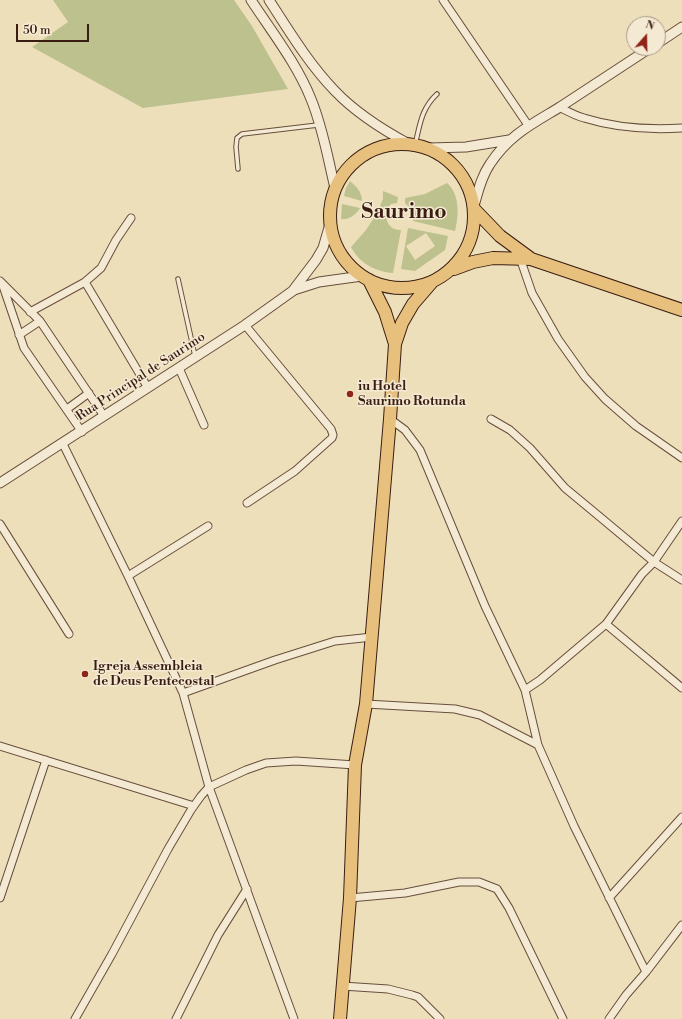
<!DOCTYPE html>
<html>
<head>
<meta charset="utf-8">
<style>
	body { margin:0 }
	#map { position:relative; width:682px; height:1019px; overflow:hidden; background:#eedfbb; font-family:"Libre Bodoni",serif }
	canvas { display:block }
	.north { position:absolute; left:626px; top:16px; width:40px; height:40px; box-sizing:border-box; background:#f4ead3; border:1px solid #aa9886; border-radius:50%; rotate:20deg; font-size:11px; font-weight:700; line-height:16px; text-align:center; color:#3a1d12 }
	.north::after { content:''; display:block; margin:auto; width:14px; height:18px; background:#8f2418; clip-path:polygon(50% 0,100% 100%,50% 72%,0 100%) }
	.scale { position:absolute; left:16px; top:24px; width:73px; height:18px; box-sizing:border-box; border:2px solid #3a1d12; border-top:0; padding-left:5px; font-size:12px; line-height:14px; white-space:nowrap; color:#3a1d12; -webkit-text-stroke:3px #f4ead3; paint-order:stroke }
</style>
</head>
<body>
<div id="map">
<canvas width="682" height="1019"></canvas>
<div class="north">N</div>
<div class="scale">50 m</div>
</div>
<script>
const context = document.querySelector('canvas').getContext('2d');
context.lineJoin = 'round';
function paint(path, color) {
  context.fillStyle = color;
  context.fill(path, 'evenodd');
}
function stroke(path, color, width, dash) {
  context.strokeStyle = color;
  context.lineWidth = width;
  context.lineCap = dash ? 'butt' : 'round';
  context.setLineDash(dash || []);
  context.stroke(path);
}
function drawText(font, color, halo, rows, align = 'center') {
  context.font = font + ' "Libre Bodoni",serif';
  context.lineWidth = 3;
  context.setLineDash([]);
  context.textBaseline = 'middle';
  context.strokeStyle = halo;
  context.fillStyle = color;
  for (const [text, x, y, turn = 0] of rows) {
    context.save();
    context.translate(x, y);
    context.rotate((+turn || 0) * Math.PI / 180);
    context.textAlign = isNaN(turn) ? turn : align;
    if (halo) context.strokeText(text, 0, 0);
    context.fillText(text, 0, 0);
    context.restore();
  }
}
paint(new Path2D(`
	M53,0H234L252,26L288,89L143,108L32,47L68,22Z
	M350,181C357,187 362,192 362,201L344,196L346,188Z
	M447,183C460,194 459,216 455,231L413,221C414,213 411,208 405,203V198L425,194Z
	M383,191L398,197L397,203L391,204L387,209L380,206L383,199Z
	M342,204L360,208C356,215 349,220 341,219Z
	M377,213L386,216C387,224 391,230 401,230L393,273C376,272 359,263 351,247L366,230Z
	M408,228L448,236L445,250L415,271L401,269ZM426,233L435,246L415,260L406,246Z`), '#bdc18d');
const service = new Path2D(`
	M415,145C420,125 421,109 437,94
	M238,169L236,147L237,138L242,134L318,125
	M178,279L195,356`);
const minor = new Path2D(`
	M443,0L528,125
	M559,107C567,111 576,116 584,118C616,128 650,130 682,128
	M520,258L532,293L558,339L585,377L605,399L636,426L682,458
	M0,281L40,321L104,416
	M85,282L101,268L116,240L131,218
	M3,286L24,348L82,432
	M30,312L85,282L148,388
	M245,325L331,429L333,435L332,438L295,471L247,503
	M19,335L40,321
	M179,368L204,425
	M67,409L89,393
	M390,419L405,430L420,450L485,606L525,690L538,745L574,826L646,972
	M491,419L510,430L530,448L565,488L594,512L654,562L682,580
	M63,444L128,576L183,693L209,787L294,1019
	M0,524L69,634
	M128,576L208,526
	M606,624L682,688
	M525,690L540,680L606,624L642,574L654,562L682,521
	M183,693L275,660L335,641L372,637
	M366,704L455,709L480,715L538,745
	M0,746L194,806
	M0,898L46,760
	M350,898L405,893L459,882H479L497,889L509,908L563,1019
	M609,898L682,817
	M342,986L388,989L412,995L418,997L440,1019
	M75,1019L112,954L168,849L191,810L201,796L209,787L246,770L266,763L296,761L355,765
	M176,1019L218,935L247,889
	M609,1019L626,995L646,972L682,925`);
const tertiary = new Path2D(`
	M251,0C272,32 297,64 311,99C323,128 328,159 335,188
	M269,0C289,31 309,64 335,91C356,113 383,130 409,144
	M658,43L682,27
	M429,148L466,147L509,140
	M474,206C478,192 481,177 490,164C509,135 532,124 560,107C590,87 620,68 650,48
	M294,289L316,260L323,248L330,224
	M0,483L245,325L294,290L319,282L362,276`);
const primary = new Path2D(`
	M330 216a72 72 0 1 1 144 0a72 72 0 1 1-144 0Z
	M475,210L500,236L530,258
	M454,269L473,262L493,258L531,259L682,310
	M369,280L385,312L395,344
	M340,1019L350,898L355,765L366,704L390,419L395,344L402,323L413,304L432,282`);
stroke(service, '#674e3c', 5.5);
stroke(minor, '#674e3c', 9);
stroke(tertiary, '#674e3c', 11);
stroke(primary, '#3a1d12', 14);
stroke(service, '#f4ead3', 3.5);
stroke(minor, '#f4ead3', 7);
stroke(tertiary, '#f4ead3', 9);
stroke(primary, '#e7c07e', 12);
for (const [x, y, r, color] of [
	[350,394,4,"#8f2418"],
	[85,674,4,"#8f2418"]
]) {
  const dot = new Path2D();
  dot.arc(x, y, r, 0, 2 * Math.PI);
  context.fillStyle = color;
  context.fill(dot);
  stroke(dot, '#f4ead3', 1.5);
}
drawText('13px', '#3a1d12', '#f4ead3', [
	["Rua Principal de Saurimo",141,377,-33]
]);
drawText('bold 13px', '#3a1d12', '#f4ead3', [
	["iu Hotel",358,387],
	["Saurimo Rotunda",358,402],
	["Igreja Assembleia",93,667],
	["de Deus Pentecostal",93,682]
], 'left');
drawText('bold 21px', '#3a1d12', '#f4ead3', [
	["Saurimo",404,213]
]);
</script>
</body>
</html>
